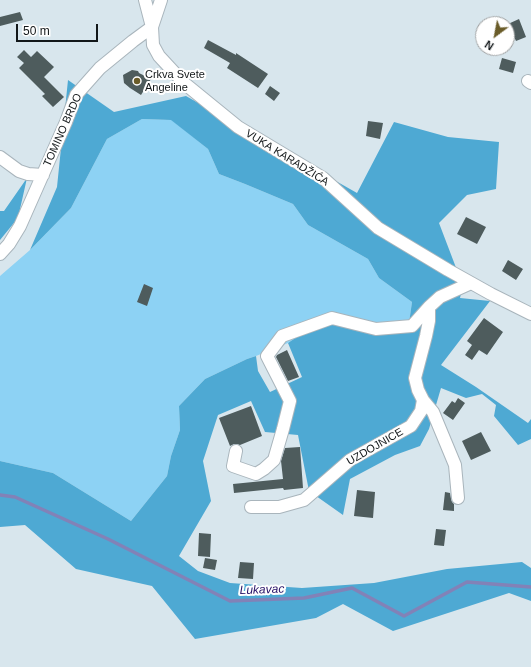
<!DOCTYPE html>
<html>
<head>
<meta charset="utf-8">
<style>
	body { margin:0 }
	#map { position:relative; width:531px; height:667px; overflow:hidden; background:#d8e6ed; font-family:Arial,sans-serif }
	canvas { display:block }
	.north { position:absolute; left:475px; top:16px; width:40px; height:40px; box-sizing:border-box; background:#fff; border:1px solid #a0a2a3; border-radius:50%; rotate:212deg; font-size:11px; font-weight:700; line-height:16px; text-align:center; color:#121719 }
	.north::after { content:''; display:block; margin:auto; width:14px; height:18px; background:#6a5c29; clip-path:polygon(50% 0,100% 100%,50% 72%,0 100%) }
	.scale { position:absolute; left:16px; top:24px; width:82px; height:18px; box-sizing:border-box; border:2px solid #121719; border-top:0; padding-left:5px; font-size:12px; line-height:14px; white-space:nowrap; color:#121719; -webkit-text-stroke:3px #fff; paint-order:stroke }
</style>
</head>
<body>
<div id="map">
<canvas width="531" height="667"></canvas>
<div class="north">N</div>
<div class="scale">50 m</div>
</div>
<script>
const context = document.querySelector('canvas').getContext('2d');
context.lineJoin = 'round';
function paint(path, color) {
  context.fillStyle = color;
  context.fill(path, 'evenodd');
}
function stroke(path, color, width, dash) {
  context.strokeStyle = color;
  context.lineWidth = width;
  context.lineCap = dash ? 'butt' : 'round';
  context.setLineDash(dash || []);
  context.stroke(path);
}
function drawText(font, color, halo, rows, align = 'center') {
  context.font = font + ' Arial,sans-serif';
  context.lineWidth = 4;
  context.setLineDash([]);
  context.textBaseline = 'middle';
  context.strokeStyle = halo;
  context.fillStyle = color;
  for (const [text, x, y, turn = 0] of rows) {
    context.save();
    context.translate(x, y);
    context.rotate((+turn || 0) * Math.PI / 180);
    context.textAlign = isNaN(turn) ? turn : align;
    if (halo) context.strokeText(text, 0, 0);
    context.fillText(text, 0, 0);
    context.restore();
  }
}
paint(new Path2D(`
	M142,119L172,120L208,149L219,174L245,184L293,204L308,225L368,259L379,278L412,302L408,331L366,333L331,314L288,343L256,356L247,359L205,379L179,406L180,430L171,456L167,476L131,521L53,473L0,461V276L30,250L71,208L107,139Z`), '#8dd2f4');
paint(new Path2D(`
	M68,80L114,112L186,96L357,193L394,122L448,137L499,142L496,189L467,195L439,223L463,286L460,298L490,301L441,365L476,387L528,423L531,419V439L518,445L494,416L496,405L482,394L466,398L441,388L429,429L420,446L395,455L350,479L343,515L309,491L298,435L265,432L251,401L218,415L203,461L211,501L179,556L198,571L230,583L302,588L374,583L447,569L522,562L531,568V601L509,593L393,631L343,604L316,618L195,639L152,586L76,569L25,525L0,527V461L53,473L131,521L167,476L171,456L180,430L179,406L205,379L247,359L256,356L258,371L270,392L302,377L288,343L331,314L366,333L408,330L412,302L379,278L368,259L308,225L293,204L245,184L219,174L208,149L171,120L142,119L107,139L71,208L30,250L57,187Z
	M27,178L18,218L0,240V211H4Z`), '#4ea9d3');
stroke(new Path2D(`
	M0,495L15,497L108,539L230,601L304,598L352,588L404,616L467,582L531,587`), '#8282b7', 3.5);
paint(new Path2D(`
	M20,12L23,20L0,26V17Z
	M519,19L526,37L516,41L508,24Z
	M208,40L236,55V53L268,74L258,88L227,68L230,63L204,48Z
	M24,50L31,57L37,51L54,67L44,77L64,97L53,107L42,96L45,94L19,68L24,63L17,57Z
	M502,58L516,62L513,73L499,69Z
	M132,70L138,71L139,73L151,79L141,95L130,88L124,83L123,75Z
	M270,86L280,93L274,101L265,94Z
	M368,121L383,123L380,139L366,136Z
	M466,217L486,227L477,244L457,234Z
	M508,260L523,269L516,280L502,271Z
	M144,284L153,288L147,306L137,302Z
	M484,318L503,332L487,355L479,350L472,360L465,355L472,345L467,341Z
	M287,350L299,377L288,381L276,357L277,355Z
	M458,398L465,403L453,420L443,413L452,401L455,403Z
	M251,406L262,436L240,445L237,444H234L230,446L219,418Z
	M481,432L491,451L471,460L462,441Z
	M300,447L303,488L284,490L283,488L234,493L233,484L283,479L281,461L285,448Z
	M357,490L375,492L373,518L354,516Z
	M445,492L450,493L451,499L452,502L454,504V511L443,510Z
	M436,529L446,530L444,546L434,545Z
	M199,533L211,534L210,557L198,556Z
	M205,558L217,560L215,570L203,568Z
	M240,562L254,563L253,579L238,578Z`), '#4e5c5d');
const minor = new Path2D(`
	M145,0L152,27
	M161,0L152,27L153,45L159,56L184,83L238,127L323,178L378,228L448,270L491,294L531,314
	M528,81L531,83
	M0,157L19,171L28,174L43,175
	M0,254L9,244L20,226L66,122L76,95L100,68L133,41L152,27
	M423,400L433,412L455,465L458,498
	M236,451L233,466L256,474L264,469L274,460L283,429L290,401L267,356L282,336L332,318L376,329L412,326L429,307
	M251,507H279L304,500L350,460L411,426L421,411L423,400L418,390L415,378L426,336L429,321V307L440,297L471,283`);
stroke(minor, '#a9b5bc', 14);
stroke(minor, '#fff', 12);
for (const [x, y, r, color] of [
	[137,81,4,"#6a5c29"]
]) {
  const dot = new Path2D();
  dot.arc(x, y, r, 0, 2 * Math.PI);
  context.fillStyle = color;
  context.fill(dot);
  stroke(dot, '#fff', 1.5);
}
drawText('11px', '#121719', '#fff', [
	["Crkva Svete",145,75],
	["Angeline",145,88]
], 'left');
drawText('11px', '#121719', '#fff', [
	["TOMINO BRDO",63,130,-66],
	["VUKA KARADŽIĆA",287,158,32],
	["UZDOJNICE",375,447,-30]
]);
drawText('italic 12px', '#271267', '#fff', [
	["Lukavac",262,590,-2]
]);
</script>
</body>
</html>
